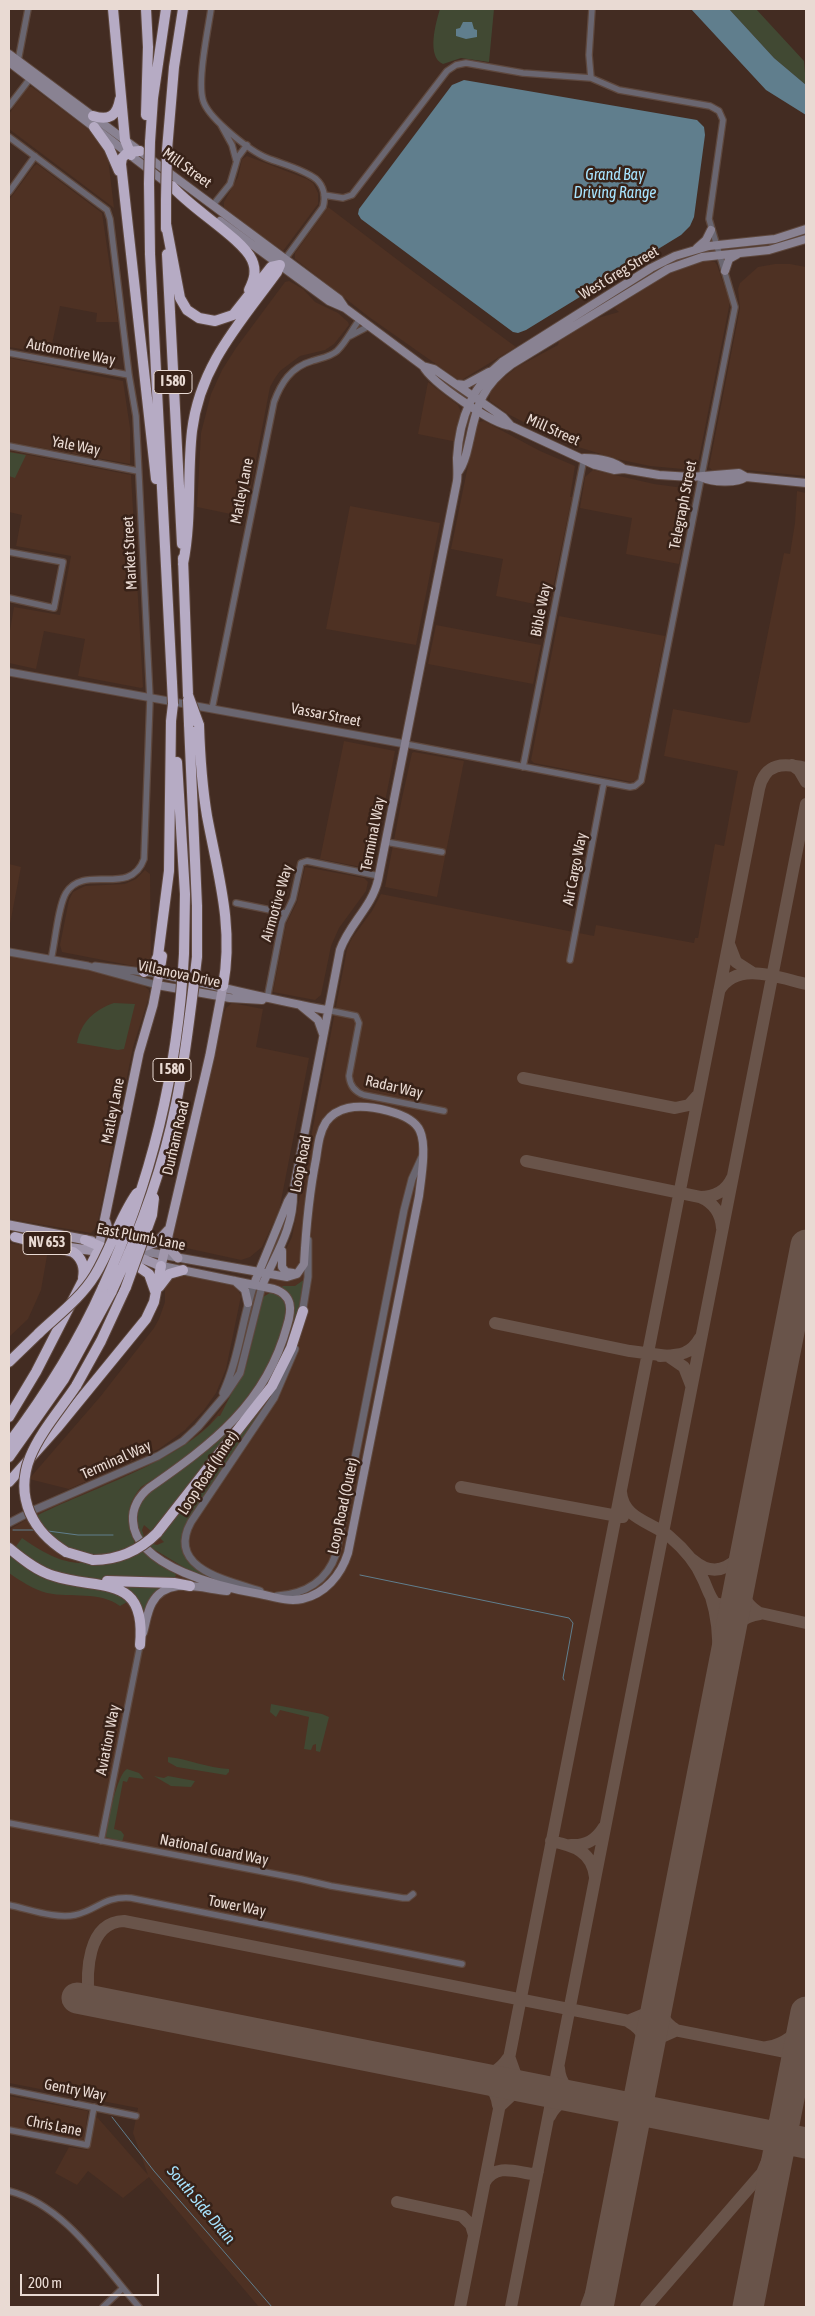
<!DOCTYPE html>
<html>
<head>
<meta charset="utf-8">
<style>
	body { margin:0 }
	#map { position:relative; width:815px; height:2316px; overflow:hidden; background:#432c22; font-family:"Asap Condensed",sans-serif }
	canvas { display:block }
	.frame { position:absolute; inset:0; border:10px solid #e9dad3; pointer-events:none }
	.scale { position:absolute; left:20px; top:2274px; width:139px; height:22px; box-sizing:border-box; border:2px solid #e9dad3; border-top:0; padding-left:6px; font-size:15px; line-height:18px; white-space:nowrap; color:#e9dad3; -webkit-text-stroke:4px #382218; paint-order:stroke }
</style>
</head>
<body>
<div id="map">
<canvas width="815" height="2316"></canvas>
<div class="frame"></div>
<div class="scale">200 m</div>
</div>
<script>
const context = document.querySelector('canvas').getContext('2d');
context.lineJoin = 'round';
function paint(path, color) {
  context.fillStyle = color;
  context.fill(path, 'evenodd');
}
function stroke(path, color, width, dash) {
  context.strokeStyle = color;
  context.lineWidth = width;
  context.lineCap = dash ? 'butt' : 'round';
  context.setLineDash(dash || []);
  context.stroke(path);
}
function drawText(font, color, halo, rows, align = 'center') {
  context.font = font + ' "Asap Condensed",sans-serif';
  context.lineWidth = 5;
  context.setLineDash([]);
  context.textBaseline = 'middle';
  context.strokeStyle = halo;
  context.fillStyle = color;
  for (const [text, x, y, turn = 0] of rows) {
    context.save();
    context.translate(x, y);
    context.rotate((+turn || 0) * Math.PI / 180);
    context.textAlign = isNaN(turn) ? turn : align;
    if (halo) context.strokeText(text, 0, 0);
    context.fillText(text, 0, 0);
    context.restore();
  }
}
paint(new Path2D(`
	M28,87H32L68,114L94,134L100,142L108,158L114,208L9,129V114Z
	M247,156L307,179L313,183L318,193V204L283,251L224,209V202L238,177L242,159Z
	M37,164L102,213L118,322H96L97,313L60,306L50,354L9,347V200L34,166Z
	M328,207L407,267L516,347L460,381L369,317L295,259V253Z
	M707,260L715,262L717,265L730,302L697,468L694,470L650,466L617,459L575,446L535,428L508,414L490,401V392L496,384L517,367L558,345L559,341L594,319L619,312L614,308L666,275Z
	M775,264H790L806,267V476L747,470H712L709,467L740,308L738,289L740,283L758,267Z
	M289,281L303,289L315,302L338,313L348,322L349,325L334,344L325,350L300,356L280,371L275,378L270,387L245,517L197,507L201,433L211,394L222,370L236,348L285,282Z
	M9,358L123,381L130,428V464L9,442Z
	M428,382L458,405L461,412L457,442L418,434Z
	M484,421L540,451L575,466L570,497H572L549,607L496,596L503,559L451,549L476,426L478,422Z
	M9,451L131,475L143,687L141,688L78,676L85,639L44,631L36,669L9,663V636L14,607L60,615L71,556L16,546L22,515L9,512Z
	M593,470L654,484L691,489L692,492L679,564L626,554L632,518L580,508L585,477Z
	M797,491L806,493V2307H259L149,2177L123,2198L88,2171L77,2185L55,2173L69,2147L87,2150L94,2120L97,2117L148,2175L133,2133L138,2108L9,2083V1530L37,1513L133,1472L177,1450L208,1426L231,1396L247,1363L262,1297L292,1237L347,949L352,938L372,911L381,894L594,936L596,925L694,943L695,938H698L715,844L724,846L738,771L664,756L673,709L746,723L750,722L784,553L790,554L795,523Z
	M350,506L440,523L416,645L326,629Z
	M559,616L665,636L637,780L632,782L534,763L531,760Z
	M436,625L541,645L533,684L428,664Z
	M344,741L395,751L373,863L366,868L320,859Z
	M414,752L464,761L437,897L385,887L402,798L412,753Z
	M9,864L21,867L9,929Z
	M305,867L364,878L368,882L366,891L339,928L331,946L321,995L315,1000L273,992L286,924L297,902Z
	M145,870L150,874L151,956L147,964L139,967L62,952L60,945L69,900L73,892L85,886L125,884L136,879Z
	M9,956L93,971L143,985L149,990V997L133,1047L97,1226L91,1233L9,1219Z
	M232,1003L263,1009L256,1047L309,1058L279,1211L262,1247L250,1257L241,1260L177,1246L172,1239L223,1016L226,1008Z
	M9,1243L48,1250L41,1290L28,1319L9,1337Z
	M178,1274L231,1284L237,1288L241,1296L226,1369L216,1393L204,1410L185,1430L159,1449L69,1489L29,1479L100,1397L154,1328L159,1319L165,1302V1289L171,1277Z
	M9,2096L88,2111L84,2140L81,2142L9,2127Z`), '#4e3123');
paint(new Path2D(`
	M440,9H494L489,62L461,58L443,64C426,57 436,22 440,9Z
	M729,9H756L804,61L806,85L774,58Z
	M9,452L26,455L15,478L9,476Z
	M114,1003L135,1004L124,1049L118,1050L77,1043C81,1022 94,1010 114,1003Z
	M305,1279L297,1320L278,1371L221,1446L151,1531L144,1525L142,1530L144,1537L142,1540C134,1525 135,1514 142,1499L220,1439L252,1404L265,1385L293,1305L292,1300L282,1286H295Z
	M273,1291C293,1304 287,1315 281,1334C256,1405 203,1448 141,1487C122,1511 130,1519 135,1545L109,1554L88,1555L72,1551L57,1543L34,1517C89,1489 180,1462 218,1416H220L247,1363L263,1297Z
	M283,1374L265,1408L189,1521C183,1531 184,1536 187,1547C193,1572 201,1572 224,1582L190,1571L147,1545L150,1543L157,1545L164,1542L157,1535Z
	M22,1538C70,1572 89,1567 141,1549L175,1572L176,1576L173,1578C132,1579 86,1584 47,1569C35,1564 24,1556 14,1549Z
	M10,1554L33,1571L101,1586L129,1601L120,1606C100,1591 71,1598 47,1593C34,1590 19,1580 9,1573Z
	M114,1584L169,1585L143,1622Z
	M271,1704L322,1714L329,1717L320,1752L316,1751V1744L313,1745L311,1750L304,1749L309,1717L280,1710L276,1717L270,1712Z
	M168,1757C189,1759 207,1768 229,1769V1772L226,1775L177,1767L168,1762Z
	M127,1769L139,1773L144,1779L129,1777L127,1782L123,1781L114,1829L121,1831L124,1835L122,1842L106,1837C107,1824 117,1774 127,1769Z
	M154,1776L164,1778L168,1776L195,1781L191,1787L171,1786Z`), '#414933');
paint(new Path2D(`
	M691,9H729L774,58L806,85V115L766,90Z
	M463,22H472L474,29L477,30V37L466,39L456,36V29L460,28Z
	M464,80L697,120L704,127L705,135L694,217L690,226L681,235L526,330L518,333L513,332L361,219L358,214L359,209L452,85Z`), '#607e8d');
stroke(new Path2D(`
	M13,1530H34
	M48,1531L78,1535H113
	M360,1575L569,1618L573,1623L563,1678L564,1680
	M112,2117L154,2171L272,2307`), '#607e8d', 1);
stroke(new Path2D(`
	M792,765L799,770L806,782
	M729,944L736,962L753,973
	M719,991C737,960 779,978 806,984
	M523,1078L675,1108L689,1105L697,1096
	M526,1161L700,1197C714,1203 721,1213 722,1228
	M700,1197C715,1197 726,1191 732,1178
	M495,1323L630,1351L668,1356
	M660,1356C677,1355 690,1356 700,1338
	M668,1356L684,1367L691,1385
	M461,1487L623,1517
	M621,1492C623,1519 652,1522 670,1537C683,1548 696,1563 703,1579C707,1587 709,1596 715,1603L806,1623
	M693,1560C717,1581 739,1564 748,1539
	M741,1576C741,1592 744,1603 758,1612
	M728,1642C734,1626 742,1616 760,1614
	M705,1762C711,1708 728,1650 711,1597
	M551,1841C574,1846 592,1851 595,1877
	M571,1845C586,1846 596,1840 604,1827
	M659,1996C658,2010 662,2021 675,2029
	M89,2000C86,1973 87,1922 124,1921L806,2056
	M630,2020L647,2013L659,1996
	M629,2022C643,2030 647,2041 647,2055
	M767,2047C785,2044 797,2035 805,2018
	M647,2055L657,2039L675,2031
	M510,2059L516,2076L534,2088
	M559,2068C560,2084 569,2093 584,2098
	M470,2075C485,2081 496,2088 498,2105
	M472,2076C487,2077 499,2072 508,2058
	M500,2106L515,2092L534,2088
	M550,2116C556,2103 568,2098 582,2098
	M485,2182C496,2163 516,2172 533,2174L538,2171
	M397,2202L462,2216L471,2225L474,2235
	M460,2307L759,789C765,762 784,763 806,768
	M511,2307L806,804
	M586,2307L597,2278L621,2188
	M646,2307L762,2173L777,2137L798,2054`), '#69544a', 12);
stroke(new Path2D(`
	M77,1998L806,2143
	M598,2307L806,1245
	M748,2307L806,2012`), '#69544a', 31);
const minor = new Path2D(`
	M211,9C208,30 196,85 204,103C211,120 250,151 267,158C282,164 303,169 316,179C324,186 326,197 323,207L285,259
	M18,61L28,9
	M591,78L589,55L592,9
	M9,106L32,76
	M221,125L232,145L236,160
	M9,137L107,210L110,219L129,375L136,416L150,699L144,859C130,898 84,863 66,893C58,906 55,943 51,960
	M9,192L35,156
	M324,195L343,198L352,195L447,71L456,65L466,63L523,73L591,78L619,90L710,106L719,111L723,120L709,219L735,307L641,781L635,786L630,787L405,744
	M213,205L230,184L238,157L247,145
	M350,336L369,326
	M9,353L129,375
	M9,446L138,471
	M9,552L63,562L54,608L9,598
	M212,709L274,402C281,383 291,367 312,361C321,358 330,357 337,351C347,341 352,329 360,319
	M523,767L584,458
	M386,842L442,852
	M236,903L285,913
	M570,960L604,782
	M267,999L282,922L293,899L301,863L307,861L379,876
	M327,1010L356,1016L359,1023L349,1076C350,1086 355,1092 364,1095L444,1111
	M9,1823L301,1879L331,1886L403,1898H408L413,1894
	M101,1841L140,1645
	M9,1905C29,1909 55,1919 75,1915C98,1910 103,1896 131,1898L462,1964
	M9,2090L136,2116
	M9,2130L87,2145L94,2107
	M9,2191C65,2205 102,2265 139,2307
	M103,2307L123,2288`);
const tertiary = new Path2D(`
	M9,672L405,744
	M9,952L88,966L157,985
	M95,966L159,974
	M302,1314L308,1277V1240
	M223,1393C239,1358 242,1320 254,1284
	M9,1523L34,1510L158,1456L183,1441L198,1427L226,1394L240,1373L262,1286
	M260,1591C230,1581 165,1569 191,1522L274,1398L295,1349
	M277,1596C305,1594 327,1581 336,1554L404,1210L412,1179L422,1157`);
const secondary = new Path2D(`
	M9,54L339,299L345,308
	M9,62L168,184
	M220,221L329,301L345,308L423,366C432,383 492,424 511,426L595,465L614,470L624,469L659,475L691,477L739,473L746,477L806,483
	M697,248L706,240L711,230
	M725,271L729,259L738,254
	M423,366L434,369L503,417L511,426
	M456,384L465,385L489,372
	M584,458C599,458 612,460 624,469
	M459,471C466,461 467,450 470,438C477,404 483,385 512,364L668,269L702,257L769,250L806,239
	M701,477C712,482 736,484 746,477
	M159,974C216,985 271,1000 327,1010
	M157,985L230,998L262,1000
	M301,1006L318,1020L323,1034
	M136,1250L287,1277L297,1274L304,1264C306,1228 309,1194 316,1159C318,1146 319,1133 326,1122C331,1115 339,1110 348,1108C367,1104 412,1112 420,1131C427,1146 421,1179 419,1196L348,1553C341,1575 325,1594 302,1599C288,1602 274,1597 260,1594C224,1588 135,1567 133,1521C132,1508 139,1496 149,1488C212,1444 266,1404 287,1326C292,1310 293,1295 274,1289L157,1265
	M282,1251V1267L286,1272L293,1273
	M235,1281L245,1290L248,1303
	M254,1284L288,1201L293,1193
	M262,1286C275,1255 294,1228 293,1193L340,950C349,924 372,907 378,880L457,481C458,473 457,466 457,458C459,420 472,386 502,362L651,268L675,256L709,246L775,239L806,229
	M143,1633C146,1623 147,1612 152,1603C167,1575 203,1589 227,1591`);
const primary = new Path2D(`
	M106,1222L109,1233L116,1244
	M9,1225L92,1241
	M168,1239L171,1250L178,1258
	M66,1247L103,1252
	M135,1250L157,1242L168,1230
	M98,1251L139,1053L153,1005L159,974
	M131,1254L161,1266L210,1055L223,986`);
const motorway = new Path2D(`
	M113,9L125,140L131,155
	M146,115L148,47L146,9
	M93,116C109,121 117,116 120,99
	M94,127L109,148L119,171
	M150,142L153,98L166,9
	M167,150L174,67L183,9
	M140,151L128,152L122,158L121,164L156,479
	M149,183L150,254L172,683
	M172,186C190,208 243,239 252,260C257,271 254,280 249,290
	M166,200V229
	M166,224L180,298L187,310L199,318L215,321L233,315L271,267L280,265L277,272C240,323 200,365 192,431C187,475 192,519 183,564
	M167,254L182,544
	M183,558L188,695
	M189,724L197,906V957
	M199,725C200,756 202,786 207,816C218,875 234,926 223,986
	M177,762L185,894L184,954
	M144,972L154,965L158,956L169,871L171,721L173,704
	M159,974L162,956
	M15,1237L73,1252C82,1258 85,1267 83,1278
	M85,1240L116,1253
	M129,1260L149,1274L155,1291
	M159,1287L169,1274L183,1270
	M9,1362L39,1333
	M76,1386L101,1341L126,1287
	M9,1417L36,1372L97,1253
	M9,1443C46,1394 78,1343 103,1287
	M9,1457L64,1379L112,1291
	M9,1482L57,1428L146,1319L154,1302L161,1266
	M157,1533L272,1386L291,1348L303,1311
	M9,1548C22,1559 37,1571 54,1576C100,1591 147,1573 140,1645
	M66,1552L93,1560
	M107,1581L174,1583L190,1586`);
stroke(minor, '#5e483e', 8);
stroke(tertiary, '#5e483e', 9);
stroke(secondary, '#5e483e', 10);
stroke(primary, '#5e483e', 11);
stroke(motorway, '#5e483e', 12);
stroke(minor, '#6a6670', 5.5);
stroke(tertiary, '#6a6670', 7);
stroke(secondary, '#898292', 8);
stroke(primary, '#a197ac', 9);
stroke(motorway, '#b6abc4', 10);
const motorwayBridge = new Path2D(`
	M149,183L150,142
	M166,200L167,150
	M172,683L173,704
	M188,695L199,725
	M188,700L189,724
	M103,1287C152,1181 178,1070 184,954
	M126,1287L152,1215L154,1198
	M112,1291C140,1231 163,1169 176,1104C186,1055 191,1006 197,957
	M39,1333C58,1315 81,1298 95,1275C111,1249 119,1218 137,1193
	M66,1552C50,1542 38,1531 30,1513C9,1464 50,1425 76,1386
	M93,1560C119,1560 139,1551 157,1533`);
stroke(motorwayBridge, '#5e483e', 12, []);
stroke(motorwayBridge, '#b6abc4', 10);
for (const [x, y, w] of [
	[173,382,38],
	[172,1070,38],
	[47,1243,48]
]) {
  const box = new Path2D();
  box.roundRect(x - w / 2, y - 11.5, w, 23, 4);
  context.fillStyle = '#382218';
  context.fill(box);
  stroke(box, '#e9dad3', 1);
}
drawText('bold 14px', '#e9dad3', null, [
	["I 580",173,382],
	["I 580",172,1070],
	["NV 653",47,1243]
]);
drawText('15px', '#e9dad3', '#382218', [
	["Mill Street",187,168,36],
	["West Greg Street",619,273,-31],
	["Automotive Way",71,352,11],
	["Mill Street",553,430,24],
	["Yale Way",76,446,11],
	["Matley Lane",242,491,-79],
	["Telegraph Street",683,505,-79],
	["Market Street",130,553,-93],
	["Bible Way",541,610,-79],
	["Vassar Street",326,715,11],
	["Terminal Way",373,834,-79],
	["Air Cargo Way",575,869,-79],
	["Airmotive Way",277,903,-74],
	["Villanova Drive",179,974,12],
	["Radar Way",394,1087,13],
	["Matley Lane",113,1111,-79],
	["Durham Road",176,1138,-77],
	["Loop Road",301,1164,-79],
	["East Plumb Lane",141,1237,11],
	["Terminal Way",116,1460,-24],
	["Loop Road (Inner)",208,1473,-57],
	["Loop Road (Outer)",343,1506,-78],
	["Aviation Way",108,1740,-79],
	["National Guard Way",214,1850,11],
	["Tower Way",237,1906,11],
	["Gentry Way",75,2090,11],
	["Chris Lane",54,2126,11]
]);
drawText('italic 16px', '#a7e3fe', '#382218', [
	["Grand Bay",615,175],
	["Driving Range",615,193],
	["South Side Drain",201,2205,50]
]);
</script>
</body>
</html>
